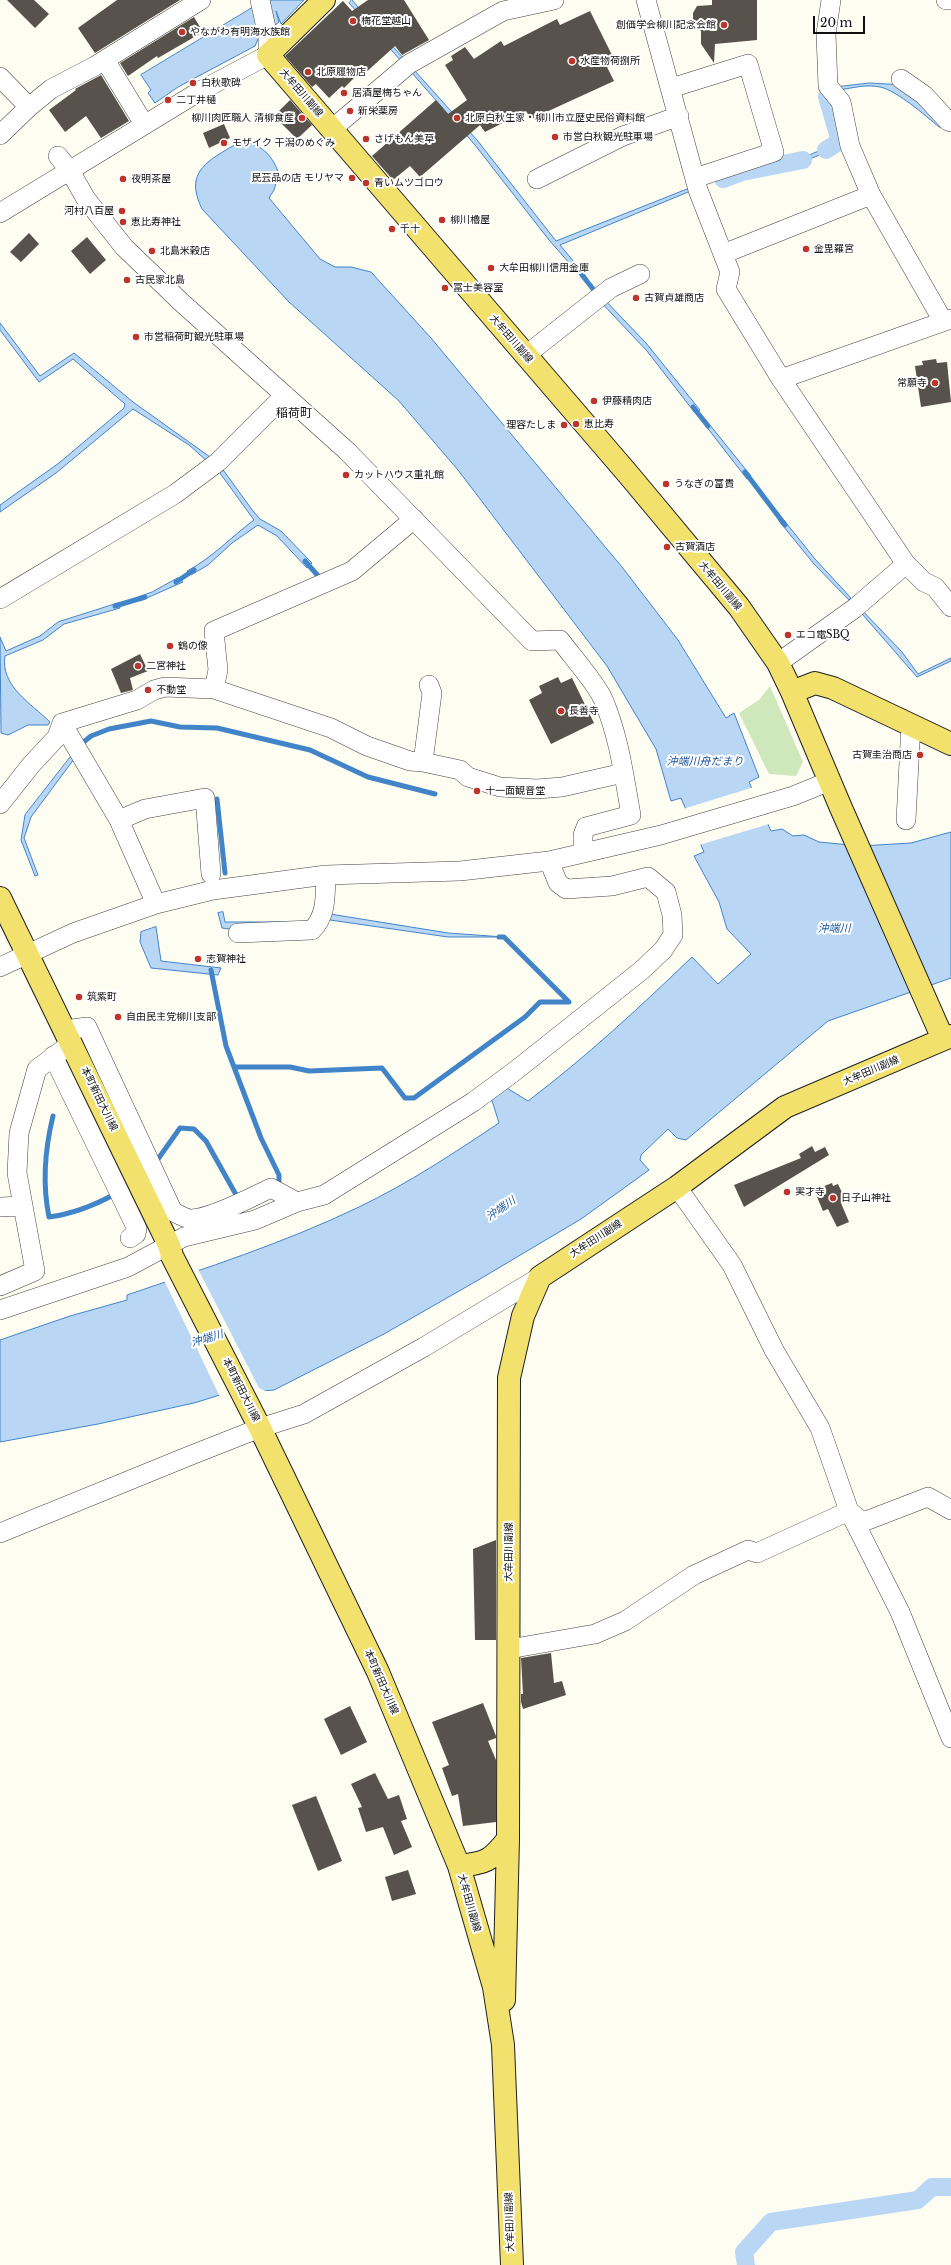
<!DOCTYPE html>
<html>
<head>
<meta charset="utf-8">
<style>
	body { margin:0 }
	#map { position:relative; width:951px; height:2265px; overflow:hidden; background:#fefdf2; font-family:"Libre Baskerville",serif }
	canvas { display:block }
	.scale { position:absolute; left:813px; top:16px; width:52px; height:18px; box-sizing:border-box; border:2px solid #0f0f0f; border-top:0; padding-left:5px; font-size:12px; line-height:14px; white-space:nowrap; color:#0f0f0f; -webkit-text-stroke:3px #fff; paint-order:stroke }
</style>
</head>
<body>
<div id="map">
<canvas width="951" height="2265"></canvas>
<div class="scale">20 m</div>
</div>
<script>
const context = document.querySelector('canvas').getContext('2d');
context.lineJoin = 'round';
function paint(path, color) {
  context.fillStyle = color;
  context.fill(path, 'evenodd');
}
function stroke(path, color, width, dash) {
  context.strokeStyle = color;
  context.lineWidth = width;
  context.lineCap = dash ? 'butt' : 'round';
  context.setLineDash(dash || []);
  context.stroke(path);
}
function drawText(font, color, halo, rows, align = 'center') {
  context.font = font + ' "Libre Baskerville","Noto Sans JP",serif';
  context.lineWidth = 4;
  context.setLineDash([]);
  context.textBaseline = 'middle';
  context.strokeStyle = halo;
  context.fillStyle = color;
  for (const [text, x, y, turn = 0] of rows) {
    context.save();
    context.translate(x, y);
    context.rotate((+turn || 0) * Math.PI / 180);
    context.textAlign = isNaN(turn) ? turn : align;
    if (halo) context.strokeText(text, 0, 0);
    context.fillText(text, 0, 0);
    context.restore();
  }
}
paint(new Path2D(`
	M770,686L803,762L796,776L769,774L739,713L759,700Z`), '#cee8bc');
const water = new Path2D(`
	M265,0H304L281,24L276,11L279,22L258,39L255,46L178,87L155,103L148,93L151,90L141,75Z
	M352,0L404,59L402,62L349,3Z
	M415,71L477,140L556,241L692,187L693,190L560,245L588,279L585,281L549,240L475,145L412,73Z
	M870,83L905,85L951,127H939C926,116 896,90 880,87C867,84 852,88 839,90L838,87Z
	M838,139L840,143C821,156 803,163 780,167L779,162C801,159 820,153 838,139Z
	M246,142C264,146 273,157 279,174L274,190L269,198L320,259L335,267H351L371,272L431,338L622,567L678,640L726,718L734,713L759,777L749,782L771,831L782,829L793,836L804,835L819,842L861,846L911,843L951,832V978L828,1021L686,1140L677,1138L668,1129L641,1155L640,1160L649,1170L581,1219L480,1279L384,1334L274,1390L220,1395L194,1403L98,1424L0,1442V1340L70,1316L127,1300V1295C206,1268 284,1243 359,1207C409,1183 454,1153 499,1123L490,1094L502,1085L528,1101C586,1057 639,1008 692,957L718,984L751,954L727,929L719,902L694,856L704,852L681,798L671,801L656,749L607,666L458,470L399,401L289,302L202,209C189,182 196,168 221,153C229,148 236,143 246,142Z
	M599,294L646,343L700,410L695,413L647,351L596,297Z
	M0,323L40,376L74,353L133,402L210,457L208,462L189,445L133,409L56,473L0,512V505L59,463L124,408L125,404L73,359L39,382L0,330Z
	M705,419L751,476L747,479L702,421Z
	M221,467L253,511L260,519L281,531L312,563L307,568L277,536L258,525L232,543L208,565L191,575L187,571C212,558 231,537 254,520L217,469Z
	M783,519L815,559L851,598L849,600L814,564L779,521Z
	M178,578L183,582L140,601L138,597L152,592Z
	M119,603L120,608L64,624L43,640L5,656C0,686 32,704 50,722L48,725H28L8,735L1,733L0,637L6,651L40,636L58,622Z
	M857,605L902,652L918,674L951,658V661L917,677L856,607Z
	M72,755H77L31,817L24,838L38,875L35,876L21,840L25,815Z
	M223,912L225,922H295L236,930L222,928L218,913Z
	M330,914L448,933L504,937H448L330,920Z
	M156,927L161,961L221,968L218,975L151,968L140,942L141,932Z`);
paint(water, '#b9d7f4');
stroke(water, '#4284c8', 1);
paint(new Path2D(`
	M754,787L769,824L699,845L683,809Z
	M198,1269L259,1388L270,1393L220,1397L164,1280Z`), '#fefdf2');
stroke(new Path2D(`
	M582,275L597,294
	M693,407L708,426
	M745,472L785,525
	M305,561L320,578L323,577
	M176,582L194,570
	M115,606L145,597
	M80,745L91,736L109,729L151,721L180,727L217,728L310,750L368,777L435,794
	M217,799L225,873
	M211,970L226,1046L261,1138L279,1175V1187
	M234,1067H290L309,1071L382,1068L405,1098H414L525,1017L540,1002H569L504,937H499
	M53,1116C45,1149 42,1183 49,1217C72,1214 95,1205 115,1194
	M158,1159L180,1128L194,1129L206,1141L239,1200`), '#4284c8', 5);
stroke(new Path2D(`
	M826,150L840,141L827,97
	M723,179L742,172L803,160
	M746,2265L744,2252L771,2222L918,2200L932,2187H951`), '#b9d7f4', 18);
paint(new Path2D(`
	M7,0H34L49,14L35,28Z
	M117,0H180L95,53L78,28Z
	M368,0H404L429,40L402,55L395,46L363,75L360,72L344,88L342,86L329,98L316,84L312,87L285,56L343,1L352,11Z
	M712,0H757V40L715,44L714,63L701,44V31L693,23V13L697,6L712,5Z
	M590,11L614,59L605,63L614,81L531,119L526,111L485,132L480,125L420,177L410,166L393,180L372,156L436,100L448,114L467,100L445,65L453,60L451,56L465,47L474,59L501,41L504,46L557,19L560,25Z
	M194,17L203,32L158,58L157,56L128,76L120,63Z
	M101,75L129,121L101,138L86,116L65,132L49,110L76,90L75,89Z
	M290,100L312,125L297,139L274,116Z
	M224,124L230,138L209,148L203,133Z
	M29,233L39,244L21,262L10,252Z
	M87,237L106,260L90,274L71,251Z
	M936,359L937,363L947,362L951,402L921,407L915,366L923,365L922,361Z
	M140,654L148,671L130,678L133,690L121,693L111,669Z
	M558,677L561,683L572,678L594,723L551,744L529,700L542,693L539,686Z
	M812,1146L815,1152L825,1147L829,1155L744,1207L734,1185L801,1158L799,1154Z
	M832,1183L833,1186L838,1184L846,1201L841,1203L849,1222L837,1227L828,1209L823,1211L814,1190Z
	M496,1540V1640H475L473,1549Z
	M551,1653L554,1683L562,1681L566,1695L523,1709L521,1702V1694H523L521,1658Z
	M483,1703L496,1736V1738L488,1741L496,1760V1822L463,1826L458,1794L452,1796L442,1768L449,1765L432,1722Z
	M350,1706L367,1742L341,1755L324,1719Z
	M375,1773L388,1799L399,1795L407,1819L401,1821L412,1847L394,1855L383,1827L366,1832L358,1808L362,1807L351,1784Z
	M316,1796L342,1861L318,1871L292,1805Z
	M408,1870L416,1894L392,1901L385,1877Z`), '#58524c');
const minor = new Path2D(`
	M646,0L698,190L730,272L726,289L781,379L906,564L924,582L935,587L951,607
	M831,0L826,34L828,86L841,102L850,146L871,195L943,321
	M946,0H951
	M105,60L144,124
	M0,77L29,107
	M901,79L924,95L948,121L951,122
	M671,88L748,64L774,152L695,178
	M332,129L409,64L503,11L554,0
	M0,135L29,107L51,89L95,66L201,0
	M58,156L70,171L86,199L124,247L181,302L347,451L532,641L560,640C571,655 596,683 603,699C619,736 624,776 631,815L586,827L583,835V853
	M537,179L623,136L679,116
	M0,213L200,91L268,55V37L260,0
	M723,254L871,195
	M526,355L611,288L640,274
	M781,379L951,319
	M0,599L175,494L218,462L285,395
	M778,663L855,608L906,564
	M214,689L218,670L214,631L352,571L414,519
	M62,723L119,820L156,904
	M423,762L432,693L429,685
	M0,804L31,765L57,737L62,723L137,700L154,690L165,687L214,689L331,728L367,746L410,761L423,762L460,770L468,777L500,787L537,789L562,787L623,773
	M119,820L145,809L205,798L211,874
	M906,820L911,724
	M238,933L312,930C327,915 325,896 326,875
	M0,967L73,933L156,904L213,890L326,875L460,871L549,861L661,835L793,796L830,781
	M65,1030L87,1027L173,1212C179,1214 186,1219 191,1219C211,1219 252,1197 271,1188L297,1202
	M53,1056L137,1229L136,1234L130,1238
	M677,1187L732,1265L774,1350L820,1428L849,1511L900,1612L951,1738
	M0,1207L22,1206
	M0,1286L35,1271L17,1173L19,1133L37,1069L72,1043
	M0,1310L128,1267L184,1237L255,1220L297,1202L324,1195L473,1102L515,1071L642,970L663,950L673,935L672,915L666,892L648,877L612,886L566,889L558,883L549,861
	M849,1511L863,1522L928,1497L951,1510
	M0,1533L189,1456L260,1428L304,1414L424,1347L540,1277
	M509,1649L595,1634L625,1621L694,1575L748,1550L757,1553L849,1511`);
const major = new Path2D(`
	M324,0L268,55L628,474L739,607L778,663L792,692L841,808L943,1039
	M792,692L815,683L833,688L951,744
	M0,898L169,1245L172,1256L260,1428L378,1672L459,1866L494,1987L503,2045L512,2265
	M459,1866C486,1863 491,1861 508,1839L509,1378L523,1316L540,1277L677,1187L785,1107L951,1036
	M504,2000L508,1839`);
stroke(minor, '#424242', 20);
stroke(major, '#202020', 24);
stroke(minor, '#fff', 19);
stroke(major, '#f3e16e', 22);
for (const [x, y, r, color] of [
	[353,21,4,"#bb352c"],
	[724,25,4,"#bb352c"],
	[182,32,4,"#bb352c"],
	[572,61,4,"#bb352c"],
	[308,72,4,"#bb352c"],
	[193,83,4,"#bb352c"],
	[344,93,4,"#bb352c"],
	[168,100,4,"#bb352c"],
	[350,111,4,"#bb352c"],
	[302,118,4,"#bb352c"],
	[457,118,4,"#bb352c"],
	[555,137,4,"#bb352c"],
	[366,139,4,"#bb352c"],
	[224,143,4,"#bb352c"],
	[352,178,4,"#bb352c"],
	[123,179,4,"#bb352c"],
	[366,183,4,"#bb352c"],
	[122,211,4,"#bb352c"],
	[442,220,4,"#bb352c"],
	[123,222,4,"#bb352c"],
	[392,229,4,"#bb352c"],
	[806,249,4,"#bb352c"],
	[152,251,4,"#bb352c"],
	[491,268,4,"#bb352c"],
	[127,280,4,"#bb352c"],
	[445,288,4,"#bb352c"],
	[636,298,4,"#bb352c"],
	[136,337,4,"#bb352c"],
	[935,383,4,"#bb352c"],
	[594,401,4,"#bb352c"],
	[576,424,4,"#bb352c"],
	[564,425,4,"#bb352c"],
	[346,475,4,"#bb352c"],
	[666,484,4,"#bb352c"],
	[667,547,4,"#bb352c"],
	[788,635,4,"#bb352c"],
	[170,646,4,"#bb352c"],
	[138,666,4,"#bb352c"],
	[148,690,4,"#bb352c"],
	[561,711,4,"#bb352c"],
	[920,755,4,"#bb352c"],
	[477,791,4,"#bb352c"],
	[198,959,4,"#bb352c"],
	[79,997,4,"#bb352c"],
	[118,1017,4,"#bb352c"],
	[787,1192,4,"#bb352c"],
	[833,1198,4,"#bb352c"]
]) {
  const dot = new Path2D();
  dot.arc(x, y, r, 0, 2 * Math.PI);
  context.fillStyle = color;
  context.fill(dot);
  stroke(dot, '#fff', 1.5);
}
drawText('10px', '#0f0f0f', '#fff', [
	["梅花堂越山",361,21],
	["創価学会柳川記念会館",716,25,"right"],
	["やながわ有明海水族館",190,32],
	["水産物荷捌所",580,61],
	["北原履物店",316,72],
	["白秋歌碑",201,83],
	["居酒屋梅ちゃん",352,93],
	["二丁井樋",176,100],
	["新栄薬房",358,111],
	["柳川肉匠職人 清柳食産",294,118,"right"],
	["北原白秋生家・柳川市立歴史民俗資料館",465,118],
	["市営白秋観光駐車場",563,137],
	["さげもん美草",374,139],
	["モザイク 干潟のめぐみ",232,143],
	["民芸品の店 モリヤマ",344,178,"right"],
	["夜明茶屋",131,179],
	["青いムツゴロウ",374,183],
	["河村八百屋",114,211,"right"],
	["柳川櫓屋",450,220],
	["恵比寿神社",131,222],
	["千十",400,229],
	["金毘羅宮",814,249],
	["北島米穀店",160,251],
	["大牟田柳川信用金庫",499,268],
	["古民家北島",135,280],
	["冨士美容室",453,288],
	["古賀貞雄商店",644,298],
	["市営稲荷町観光駐車場",144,337],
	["常願寺",927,383,"right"],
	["伊藤精肉店",602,401],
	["恵比寿",584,424],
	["理容たしま",556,425,"right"],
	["カットハウス重礼館",354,475],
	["うなぎの富貴",674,484],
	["古賀酒店",675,547],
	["エコ電SBQ",796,635],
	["鶴の像",178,646],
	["二宮神社",146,666],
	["不動堂",156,690],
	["長善寺",569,711],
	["古賀圭治商店",912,755,"right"],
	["十一面観音堂",485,791],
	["志賀神社",206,959],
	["筑紫町",87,997],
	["自由民主党柳川支部",126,1017],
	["実才寺",795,1192],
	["日子山神社",841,1198]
], 'left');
drawText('10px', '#0f0f0f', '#fff', [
	["大牟田川副線",301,93,49],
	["大牟田川副線",511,339,49],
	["大牟田川副線",720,586,50],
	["大牟田川副線",871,1071,-23],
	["本町新田大川線",99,1099,64],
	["大牟田川副線",596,1239,-33],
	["本町新田大川線",241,1390,63],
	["大牟田川副線",509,1552,-90],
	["本町新田大川線",381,1682,66],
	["大牟田川副線",469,1903,74],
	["大牟田川副線",510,2222,-92]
]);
drawText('italic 11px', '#1c579d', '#fff', [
	["沖端川舟だまり",705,762],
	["沖端川",834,929],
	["沖端川",501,1209,-35],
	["沖端川",207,1339,-17]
]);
drawText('12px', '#0f0f0f', '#fff', [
	["稲荷町",294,414]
]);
</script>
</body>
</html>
